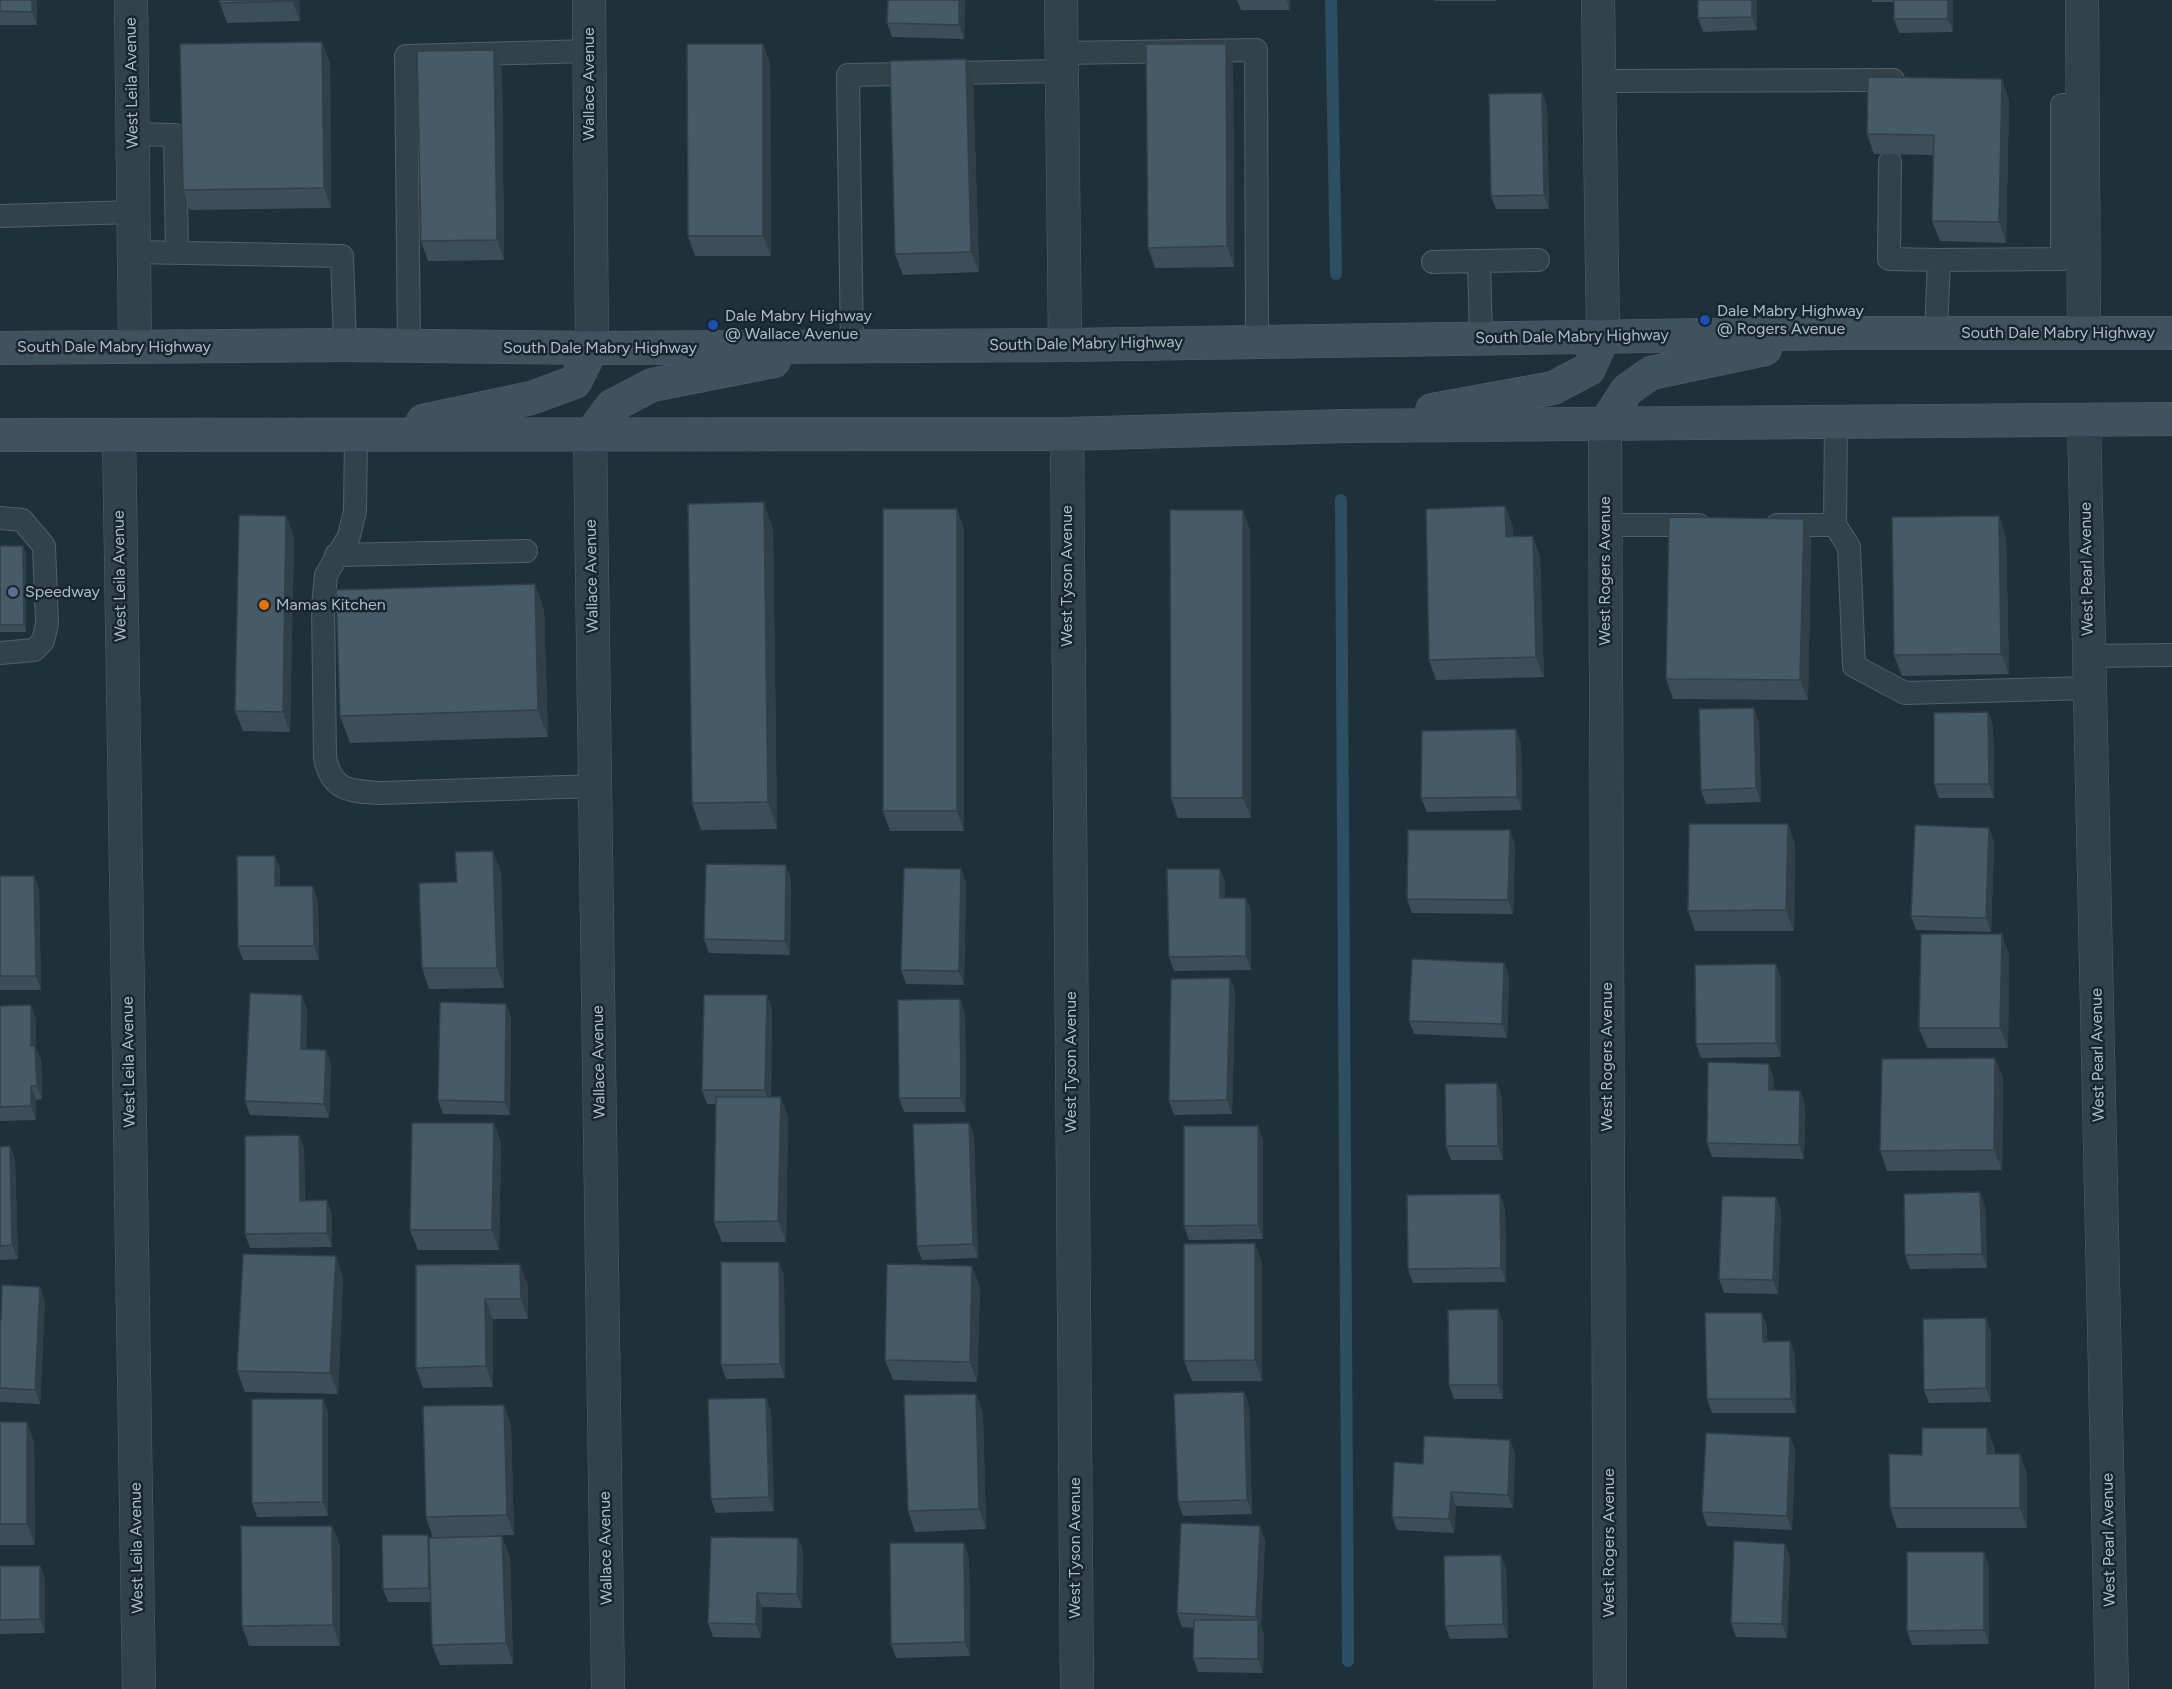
<!DOCTYPE html>
<html>
<head>
<meta charset="utf-8">
<style>
	body { margin:0 }
	canvas { display:block; background:#1e303a }
</style>
</head>
<body>
<canvas width="2172" height="1689"></canvas>
<script>
const context = document.querySelector('canvas').getContext('2d');
context.lineJoin = 'round';
function stroke(path, color, width, dash) {
  context.strokeStyle = color;
  context.lineWidth = width;
  context.lineCap = dash ? 'butt' : 'round';
  context.setLineDash(dash || []);
  context.stroke(path);
}
function paint(path, color) {
  context.fillStyle = color;
  context.fill(path, 'evenodd');
}
function drawText(font, color, halo, rows, align = 'center') {
  context.font = font + ' Figtree,sans-serif';
  context.lineWidth = 5;
  context.setLineDash([]);
  context.textBaseline = 'middle';
  context.strokeStyle = halo;
  context.fillStyle = color;
  for (const [text, x, y, turn = 0] of rows) {
    context.save();
    context.translate(x, y);
    context.rotate((+turn || 0) * Math.PI / 180);
    context.textAlign = isNaN(turn) ? turn : align;
    if (halo) context.strokeText(text, 0, 0);
    context.fillText(text, 0, 0);
    context.restore();
  }
}
stroke(new Path2D(`
	M1331,0L1336,274
	M1341,500L1348,1661`), '#2e4f61', 12);
const lane = new Path2D(`
	M1061,53L1256,50L1257,342
	M1599,81L1893,80
	M133,134L175,135L177,253
	M1890,162L1889,259L1939,260L1936,333
	M0,216L134,212
	M134,252L342,256L345,345
	M1939,260L2062,259V105H2083
	M1479,261L1538,260
	M1433,262L1479,261L1481,338
	M852,346L848,75L1061,71
	M409,347L406,56L589,51
	M356,435L355,511L349,536L326,575L323,606L325,758C332,792 351,791 381,793L595,786
	M0,518L22,520L44,546L47,624L43,641L34,650L0,653
	M1605,525H1699
	M1777,525H1835L1849,547L1854,666L1905,693L2090,688
	M1835,525L1836,422
	M336,555L526,551
	M2089,656L2172,655`);
const street = new Path2D(`
	M131,0L135,347
	M589,0L592,348
	M1061,0L1065,345
	M1598,0L1603,337
	M2082,0L2084,333
	M2084,420L2112,1689
	M1605,424L1610,1689
	M1067,434L1077,1689
	M119,435L139,1689
	M590,435L608,1689`);
const secondary = new Path2D(`
	M0,348L345,345L592,348L1065,345L1840,333H2172
	M1432,410L1553,388L1589,369L1603,337
	M423,421L531,398L575,382L592,348
	M1605,424L1627,390L1651,373L1765,349
	M0,435L1067,434L1345,426L2172,419
	M590,435L612,406L652,385L774,361`);
stroke(lane, '#505f68', 24);
stroke(street, '#505f68', 34);
stroke(secondary, '#505f68', 34);
stroke(lane, '#32424a', 22);
stroke(street, '#32424a', 33);
stroke(secondary, '#40525e', 33);
paint(new Path2D(`
	M0,0H37V25H0Z
	M219,0H299L300,21L227,23L220,3Z
	M888,0H965L964,39L892,37L887,23Z
	M1237,0H1290V10H1241Z
	M1435,0H1496V1H1435Z
	M1698,0H1757V30L1703,32L1698,18Z
	M1872,0H1953V32L1899,33L1894,19V2H1872Z
	M322,42L330,63L331,208L190,210L183,190Z
	M763,44L770,64L771,256H695L688,236Z
	M1226,44L1233,64L1234,267L1155,268L1148,248Z
	M502,70L504,260L428,261L421,241Z
	M973,79L979,272L903,275L895,254Z
	M1542,93L1547,107L1549,209H1496L1491,196Z
	M2009,100L2006,243L1940,241L1932,221L1933,155L1874,154L1867,134Z
	M1505,506L1513,527V536L1540,556L1544,677L1436,680L1429,660Z
	M957,509L964,530V831H890L883,811Z
	M286,516L294,537L290,732L243,731L235,711Z
	M1804,519L1811,539L1808,700L1673,699L1666,679Z
	M773,529L777,829L701,830L692,803Z
	M1250,530L1251,818H1178L1171,798Z
	M2006,536L2009,674L1902,676L1894,655Z
	M0,546L26,553V632H0Z
	M535,584L544,610L548,737L350,743L340,716Z
	M1988,712L1993,726L1994,798H1939L1934,784Z
	M1759,722L1761,802L1706,804L1701,790Z
	M1521,743L1522,810L1427,812L1421,798Z
	M1788,824L1795,845L1794,931H1695L1688,911Z
	M1994,841L1991,932L1916,930L1911,916Z
	M1515,844L1513,914L1412,913L1407,899Z
	M275,856L280,869V886L318,900L319,960H243L238,946Z
	M961,869L966,883L964,985L906,984L901,970Z
	M1220,869L1225,883V898H1246L1251,912V970L1174,971L1169,957Z
	M501,872L504,988L429,989L422,968L457,882Z
	M0,876H34L39,889L41,990H0Z
	M791,879L790,955L709,953L704,939Z
	M2009,954L2008,1048H1927L1919,1028Z
	M1504,963L1509,977L1507,1038L1414,1034L1409,1021Z
	M1776,964L1781,978V1057L1701,1058L1696,1044Z
	M1230,978L1235,992L1232,1114L1174,1115L1169,1101Z
	M506,1004L511,1018L510,1115L443,1114L438,1100Z
	M0,1006L36,1019V1049L41,1060L42,1099L36,1100V1120L0,1121Z
	M307,1009L306,1049L331,1064L329,1118L250,1115L245,1101Z
	M772,1009L771,1097L788,1117L786,1242H722L714,1222L716,1104H707L702,1090Z
	M965,1013L966,1112H904L899,1098Z
	M1774,1078V1090L1800,1091L1805,1105L1804,1159L1712,1157L1707,1143Z
	M2003,1078L2002,1170L1887,1171L1880,1151Z
	M1502,1097L1503,1160H1451L1446,1146Z
	M494,1123L501,1143L499,1250H418L410,1230Z
	M969,1123L974,1137L978,1258L922,1260L917,1246Z
	M299,1135L304,1149L305,1200L332,1214V1247L250,1248L245,1234Z
	M1263,1140V1239L1189,1240L1184,1226Z
	M10,1146L15,1160L18,1259L0,1260V1147Z
	M1985,1206L1987,1268L1910,1269L1905,1255Z
	M1505,1208L1506,1282L1413,1283L1408,1269Z
	M1781,1210L1778,1294L1724,1293L1719,1279Z
	M1262,1263V1381H1192L1184,1361Z
	M416,1265L528,1285V1319H493V1387L423,1388L416,1368Z
	M784,1275L785,1378L726,1379L721,1365Z
	M343,1277L338,1394L245,1392L237,1371Z
	M980,1287L977,1382L893,1380L885,1360Z
	M45,1301L40,1404L0,1402V1320Z
	M1498,1309L1503,1323V1399H1454L1449,1385Z
	M1767,1327V1342L1795,1355L1796,1413H1712L1707,1399Z
	M1991,1332V1402L1929,1403L1924,1390Z
	M1244,1392L1249,1406L1252,1514L1183,1516L1178,1502Z
	M976,1394L983,1414L986,1529L915,1532L908,1511Z
	M766,1398L771,1412L774,1511L716,1513L711,1499Z
	M323,1399L328,1413V1516L257,1517L252,1503Z
	M0,1422H27L34,1443L35,1545H0Z
	M511,1425L514,1535L433,1538L426,1517Z
	M1790,1437L1795,1450L1792,1530L1707,1526L1702,1512Z
	M1510,1440L1515,1454L1513,1508L1456,1506L1454,1533L1397,1530L1392,1517L1423,1464Z
	M1995,1448V1454H2020L2027,1475V1528H1897L1890,1508L1922,1455Z
	M332,1526L340,1546V1646H249L242,1626Z
	M428,1535L429,1539L510,1557L513,1664L440,1665L432,1645L431,1602H388L383,1589Z
	M798,1538L803,1552L802,1608L762,1607L761,1638L713,1637L708,1623Z
	M1265,1540L1261,1627L1264,1634L1263,1673L1198,1672L1193,1658L1194,1628L1182,1627L1177,1613Z
	M1785,1544L1790,1557L1787,1638L1736,1637L1731,1623Z
	M969,1557L970,1656L896,1658L891,1644Z
	M1989,1565V1644L1912,1645L1907,1631Z
	M0,1566H40L45,1579V1633L0,1634Z
	M1506,1568L1508,1638L1450,1639L1445,1626Z`), '#3c4e59');
paint(new Path2D(`
	M32,0H37V25L32,12Z
	M292,0H299L300,21L292,1Z
	M959,0H965L964,39L959,25Z
	M1286,0H1290V10Z
	M1752,0H1757V30L1752,17Z
	M1948,0H1953V32L1948,19Z
	M322,42L330,63L331,208L324,188Z
	M763,44L770,64L771,256L763,236Z
	M1226,44L1233,64L1234,267L1227,246Z
	M494,50L502,70L504,260L497,240Z
	M966,59L973,79L979,272L971,252Z
	M2002,79L2009,100L2006,243L1999,222Z
	M1542,93L1547,107L1549,209L1544,195Z
	M764,502L773,529L777,829L768,802Z
	M1505,506L1513,527L1514,557L1506,537Z
	M957,509L964,530V831L957,811Z
	M1243,510L1250,530L1251,818L1243,798Z
	M286,516L294,537L290,732L283,712Z
	M1999,516L2006,536L2009,674L2001,654Z
	M1804,519L1811,539L1808,700L1800,680Z
	M1533,536L1540,556L1544,677L1536,657Z
	M23,546L26,553V632L24,625Z
	M535,584L544,610L548,737L538,710Z
	M1754,708L1759,722L1761,802L1756,788Z
	M1988,712L1993,726L1994,798L1989,784Z
	M1516,729L1521,743L1522,810L1517,797Z
	M1788,824L1795,845L1794,931L1786,910Z
	M1989,828L1994,841L1991,932L1986,918Z
	M1510,830L1515,844L1513,914L1508,900Z
	M493,851L501,872L504,988L497,968Z
	M275,856L280,869V900L275,886Z
	M786,865L791,879L790,955L785,941Z
	M961,869L966,883L964,985L959,971Z
	M1220,869L1225,883V912L1220,898Z
	M34,876L39,889L41,990L36,976Z
	M313,886L318,900L319,960L314,946Z
	M1246,898L1251,912V970L1246,956Z
	M2002,934L2009,954L2008,1048L2000,1028Z
	M1504,963L1509,977L1507,1038L1502,1024Z
	M1776,964L1781,978V1057L1776,1043Z
	M1230,978L1235,992L1232,1114L1227,1100Z
	M302,995L307,1009L306,1063L301,1049Z
	M767,995L772,1009L770,1104L765,1090Z
	M960,999L965,1013L966,1112L961,1098Z
	M506,1004L511,1018L510,1115L505,1102Z
	M31,1005L36,1019V1048L41,1060L42,1099L37,1086L31,1046Z
	M326,1050L331,1064L329,1118L324,1104Z
	M1995,1058L2003,1078L2002,1170L1994,1150Z
	M1769,1064L1774,1078V1104L1769,1090Z
	M1497,1083L1502,1097L1503,1160L1498,1146Z
	M31,1086L36,1100V1120L31,1106Z
	M1800,1091L1805,1105L1804,1159L1799,1145Z
	M781,1097L788,1117L786,1242L778,1221Z
	M494,1123L501,1143L499,1250L492,1230Z
	M969,1123L974,1137L978,1258L973,1244Z
	M1258,1126L1263,1140V1239L1258,1225Z
	M299,1135L304,1149L305,1214L300,1201Z
	M10,1146L15,1160L18,1259L12,1245Z
	M1980,1192L1985,1206L1987,1268L1982,1254Z
	M1500,1194L1505,1208L1506,1282L1501,1268Z
	M1776,1197L1781,1210L1778,1294L1773,1280Z
	M327,1200L332,1214V1247L327,1233Z
	M1255,1243L1262,1263V1381L1255,1360Z
	M336,1256L343,1277L338,1394L330,1373Z
	M779,1262L784,1275L785,1378L780,1364Z
	M520,1264L528,1285V1319L521,1299Z
	M972,1266L980,1287L977,1382L970,1362Z
	M40,1287L45,1301L40,1404L35,1390Z
	M485,1299L493,1319V1387L486,1366Z
	M1498,1309L1503,1323V1399L1498,1385Z
	M1762,1313L1767,1327L1768,1356L1763,1342Z
	M1986,1318L1991,1332V1402L1986,1388Z
	M1790,1341L1795,1355L1796,1413L1791,1399Z
	M1244,1392L1249,1406L1252,1514L1247,1500Z
	M976,1394L983,1414L986,1529L979,1509Z
	M766,1398L771,1412L774,1511L769,1497Z
	M323,1399L328,1413V1516L323,1502Z
	M504,1405L511,1425L514,1535L507,1515Z
	M27,1422L34,1443L35,1545L27,1524Z
	M1987,1428L1995,1448V1475L1987,1454Z
	M1790,1437L1795,1450L1792,1530L1787,1516Z
	M1510,1440L1515,1454L1513,1508L1508,1495Z
	M2020,1454L2027,1475V1528L2020,1508Z
	M1451,1492L1456,1506L1454,1533L1449,1519Z
	M332,1526L340,1546V1646L333,1625Z
	M1260,1526L1265,1540L1261,1627L1264,1634L1263,1673L1258,1659V1624L1256,1617Z
	M428,1535L433,1549L434,1602L429,1588Z
	M502,1536L510,1557L513,1664L506,1643Z
	M798,1538L803,1552L802,1608L797,1594Z
	M964,1543L969,1557L970,1656L965,1642Z
	M1785,1544L1790,1557L1787,1638L1782,1624Z
	M1984,1552L1989,1565V1644L1984,1630Z
	M1501,1555L1506,1568L1508,1638L1503,1624Z
	M40,1566L45,1579V1633L40,1619Z
	M757,1593L762,1607L761,1638L756,1624Z`), '#314048');
const building = new Path2D(`
	M0,0H32V12L0,11Z
	M219,0H292V1L220,3Z
	M888,0H959V25L887,23Z
	M1698,0H1752V17L1698,18Z
	M1894,0H1948V19H1894Z
	M322,42L324,188L183,190L180,44Z
	M687,44H763V236H688Z
	M1146,44H1226L1227,246L1148,248Z
	M494,50L497,240L421,241L417,51Z
	M966,59L971,252L895,254L890,61Z
	M1868,77L2002,79L1999,222L1932,221L1934,135L1867,134Z
	M1542,93L1544,195L1491,196L1489,94Z
	M764,502L768,802L692,803L688,504Z
	M1505,506L1506,537L1533,536L1536,657L1429,660L1426,509Z
	M883,509H957V811H883Z
	M1170,510H1243V798H1171Z
	M239,515L286,516L283,712L235,711Z
	M1999,516L2001,654L1894,655L1892,517Z
	M1669,517L1804,519L1800,680L1666,679Z
	M0,546H23L24,625H0Z
	M535,584L538,710L340,716L336,590Z
	M1754,708L1756,788L1701,790L1699,709Z
	M1988,712L1989,784H1934V713Z
	M1516,729L1517,797L1421,798L1422,731Z
	M1689,824H1788L1786,910L1688,911Z
	M1915,825L1989,828L1986,918L1911,916Z
	M1408,830H1510L1508,900L1407,899Z
	M493,851L497,968H422L419,883L457,882L455,852Z
	M237,856H275V886H313L314,946H238Z
	M706,864L786,865L785,941L704,939Z
	M904,868L961,869L959,971L901,970Z
	M1167,869H1220V898H1246V956L1169,957Z
	M0,876H34L36,976H0Z
	M1921,934H2002L2000,1028H1919Z
	M1412,959L1504,963L1502,1024L1409,1021Z
	M1776,964V1043L1696,1044L1695,965Z
	M1230,978L1227,1100L1169,1101L1171,979Z
	M250,993L302,995L301,1049L326,1050L324,1104L245,1101Z
	M704,995H767L765,1090H702Z
	M960,999L961,1098H899L898,1000Z
	M440,1002L506,1004L505,1102L438,1100Z
	M31,1005V1046H35L37,1086H31V1106L0,1107V1006Z
	M1995,1058L1994,1150L1880,1151L1882,1059Z
	M1708,1062L1769,1064V1090L1800,1091L1799,1145L1707,1143Z
	M1497,1083L1498,1146H1446L1445,1084Z
	M716,1097H781L778,1221L714,1222Z
	M412,1123H494L492,1230H410Z
	M969,1123L973,1244L917,1246L913,1124Z
	M1184,1126H1258V1225L1184,1226Z
	M299,1135L300,1201L327,1200V1233L245,1234V1136Z
	M10,1146L12,1245L0,1246V1147Z
	M1980,1192L1982,1254L1905,1255L1904,1194Z
	M1500,1194L1501,1268L1408,1269L1407,1195Z
	M1722,1196L1776,1197L1773,1280L1719,1279Z
	M1255,1243V1360L1184,1361V1244Z
	M243,1254L336,1256L330,1373L237,1371Z
	M721,1262H779L780,1364L721,1365Z
	M520,1264L521,1299H485L486,1366L416,1368V1265Z
	M887,1264L972,1266L970,1362L885,1360Z
	M2,1285L40,1287L35,1390L0,1388V1320H1Z
	M1498,1309V1385H1449L1448,1310Z
	M1705,1313H1762L1763,1342L1790,1341L1791,1399H1707Z
	M1986,1318V1388L1924,1390L1923,1319Z
	M1244,1392L1247,1500L1178,1502L1174,1394Z
	M976,1394L979,1509L908,1511L904,1395Z
	M766,1398L769,1497L711,1499L708,1399Z
	M252,1399H323V1502L252,1503Z
	M504,1405L507,1515L426,1517L423,1406Z
	M0,1422H27V1524H0Z
	M1922,1428H1987V1454H2020V1508H1890L1889,1454L1922,1455Z
	M1706,1433L1790,1437L1787,1516L1702,1512Z
	M1424,1436L1510,1440L1508,1495L1451,1492L1449,1519L1392,1517L1394,1462L1423,1464Z
	M1181,1523L1260,1526L1256,1617L1177,1613Z
	M241,1526H332L333,1625L242,1626Z
	M382,1535H428L429,1588L383,1589Z
	M502,1536L506,1643L432,1645L429,1538Z
	M711,1537L798,1538L797,1594L757,1593L756,1624L708,1623Z
	M1734,1541L1785,1544L1782,1624L1731,1623Z
	M890,1543H964L965,1642L891,1644Z
	M1907,1552H1984V1630L1907,1631Z
	M1501,1555L1503,1624L1445,1626L1444,1556Z
	M0,1566H40V1619L0,1620Z
	M1194,1620H1258V1659L1193,1658Z`);
paint(building, '#465b67');
stroke(building, '#314048', 1.5);
for (const [x, y, r, color] of [
	[1705,320,6,"#1a4fb4"],
	[713,325,6,"#1a4fb4"],
	[13,592,6,"#5c6f8a"],
	[264,605,6,"#e8710a"]
]) {
  const dot = new Path2D();
  dot.arc(x, y, r, 0, 2 * Math.PI);
  context.fillStyle = color;
  context.fill(dot);
  stroke(dot, '#18262f', 2);
}
drawText('16px', '#acbdc7', '#18262f', [
	["West Leila Avenue",132,83,-91],
	["Wallace Avenue",589,84,-90],
	["South Dale Mabry Highway",2058,333],
	["South Dale Mabry Highway",1572,337,-1],
	["South Dale Mabry Highway",1086,344,-1],
	["South Dale Mabry Highway",114,347],
	["South Dale Mabry Highway",600,348],
	["West Pearl Avenue",2087,569,-91],
	["West Rogers Avenue",1605,571,-90],
	["West Leila Avenue",120,576,-91],
	["Wallace Avenue",592,576,-91],
	["West Tyson Avenue",1067,576,-90],
	["West Pearl Avenue",2098,1055,-91],
	["West Rogers Avenue",1607,1057,-90],
	["West Leila Avenue",129,1062,-91],
	["Wallace Avenue",599,1062,-91],
	["West Tyson Avenue",1071,1062,-90],
	["West Pearl Avenue",2109,1540,-91],
	["West Rogers Avenue",1609,1543,-90],
	["West Leila Avenue",137,1548,-91],
	["Wallace Avenue",606,1548,-91],
	["West Tyson Avenue",1075,1548,-90]
]);
drawText('16px', '#acbdc7', '#18262f', [
	["Dale Mabry Highway",1717,311],
	["@ Rogers Avenue",1717,329],
	["Dale Mabry Highway",725,316],
	["@ Wallace Avenue",725,334],
	["Speedway",25,592],
	["Mamas Kitchen",276,605]
], 'left');
</script>
</body>
</html>
